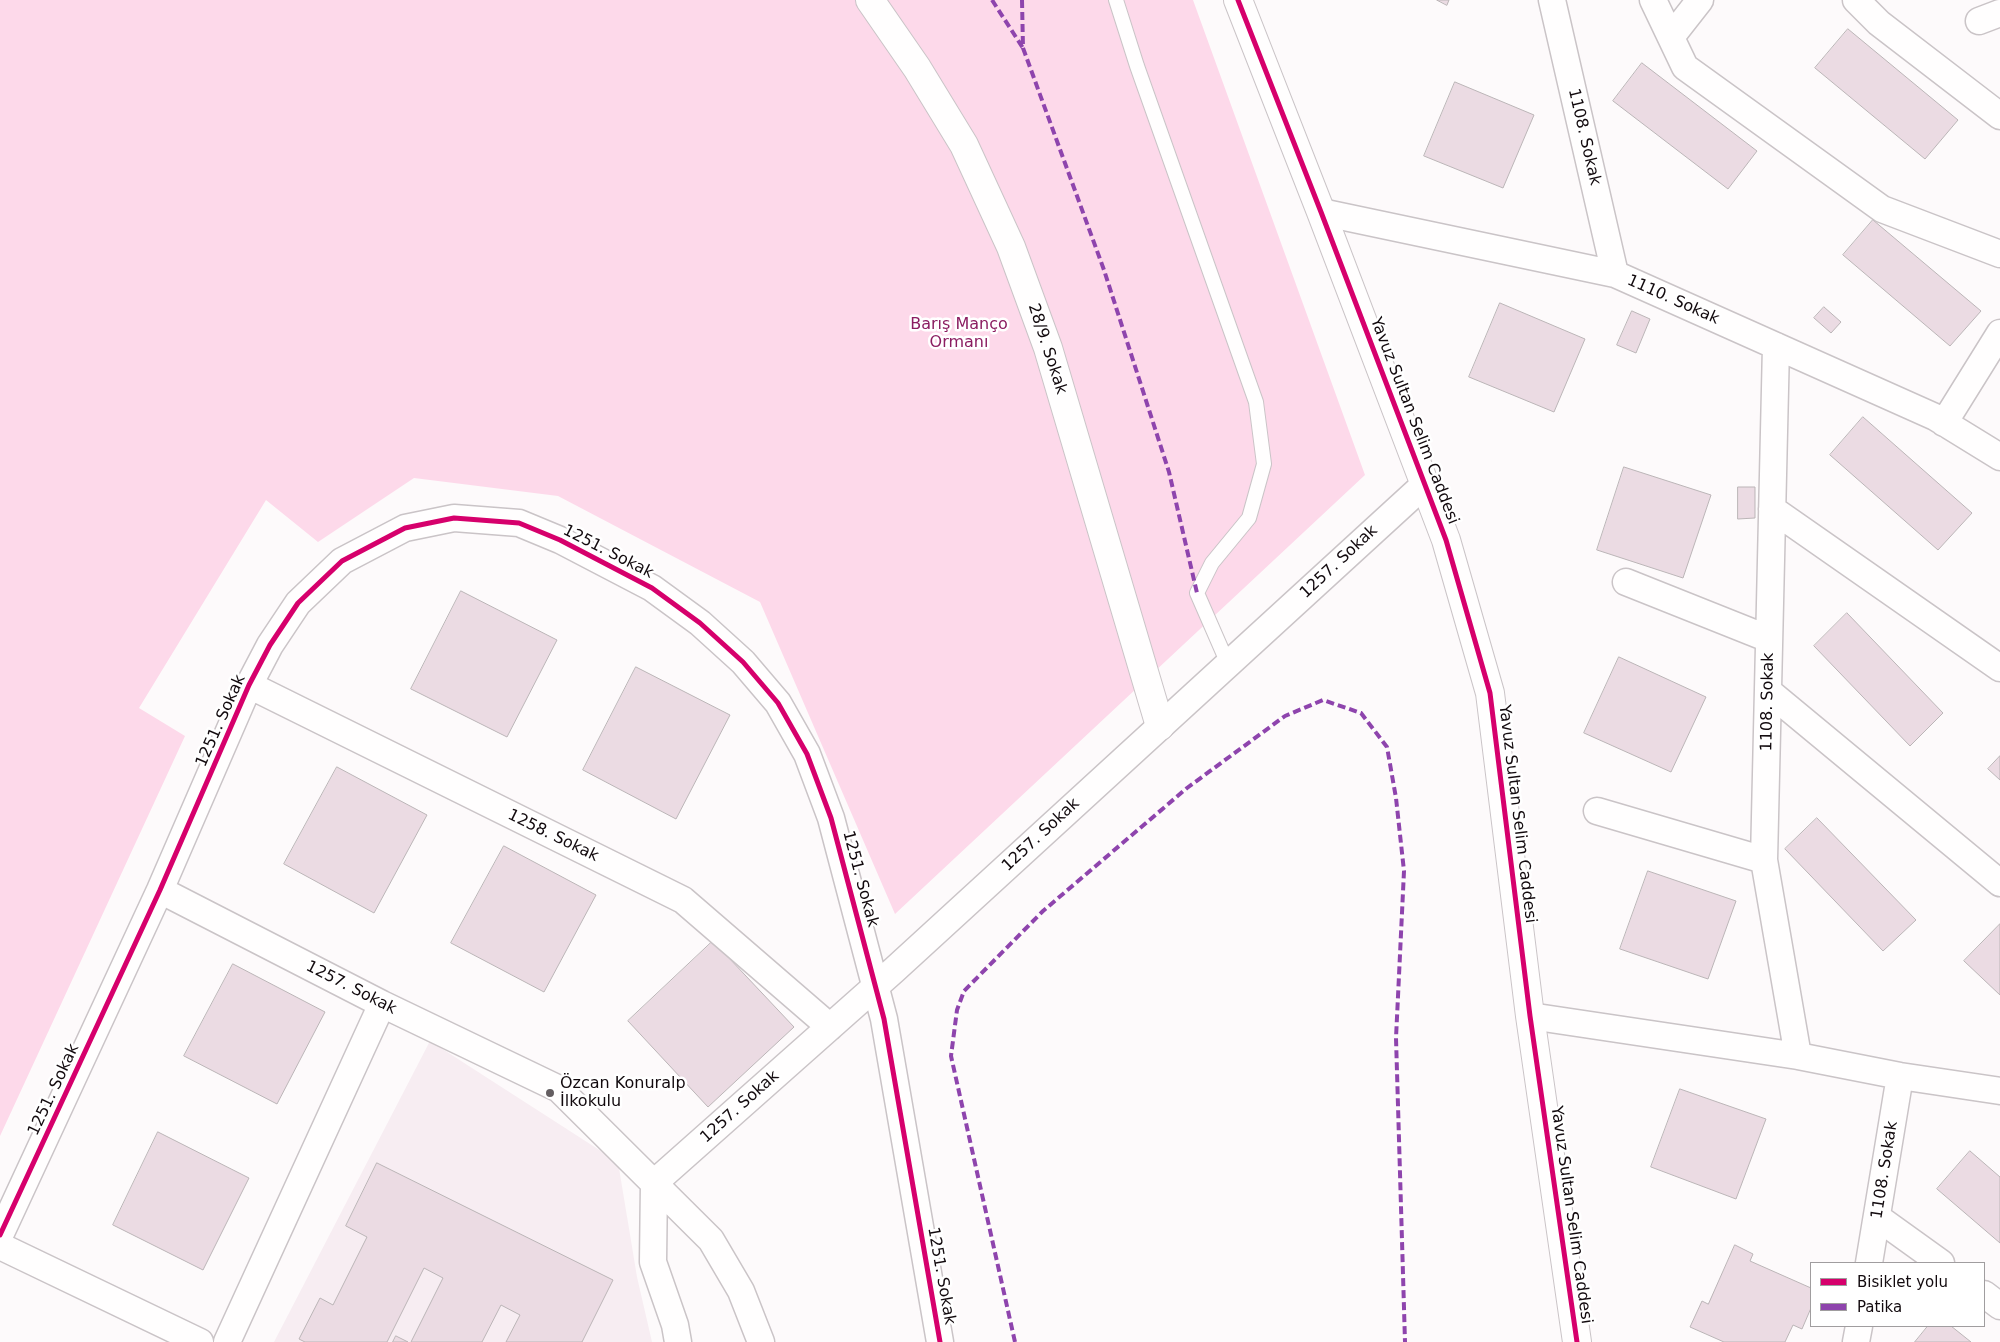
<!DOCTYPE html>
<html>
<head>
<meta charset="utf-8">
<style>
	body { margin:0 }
	#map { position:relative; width:2000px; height:1342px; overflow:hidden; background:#fdfafb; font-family:"DejaVu Sans",sans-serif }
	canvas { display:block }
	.legend { position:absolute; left:1810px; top:1262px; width:175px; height:65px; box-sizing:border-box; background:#fff; border:1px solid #a09d9f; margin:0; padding:6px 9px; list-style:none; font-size:15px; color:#120a0e }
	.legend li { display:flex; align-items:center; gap:10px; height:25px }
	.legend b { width:25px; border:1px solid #a09d9f }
</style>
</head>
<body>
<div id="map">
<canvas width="2000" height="1342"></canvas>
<ul class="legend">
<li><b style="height:6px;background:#d6006c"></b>Bisiklet yolu</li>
<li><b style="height:6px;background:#8e44ad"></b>Patika</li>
</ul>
</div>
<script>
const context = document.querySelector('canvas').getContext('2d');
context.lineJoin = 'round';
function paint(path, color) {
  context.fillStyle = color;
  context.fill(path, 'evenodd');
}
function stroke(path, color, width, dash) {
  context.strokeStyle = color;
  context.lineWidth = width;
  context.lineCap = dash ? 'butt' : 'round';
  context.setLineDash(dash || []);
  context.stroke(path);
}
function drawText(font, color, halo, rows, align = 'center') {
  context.font = font + ' "DejaVu Sans",sans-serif';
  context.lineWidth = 5;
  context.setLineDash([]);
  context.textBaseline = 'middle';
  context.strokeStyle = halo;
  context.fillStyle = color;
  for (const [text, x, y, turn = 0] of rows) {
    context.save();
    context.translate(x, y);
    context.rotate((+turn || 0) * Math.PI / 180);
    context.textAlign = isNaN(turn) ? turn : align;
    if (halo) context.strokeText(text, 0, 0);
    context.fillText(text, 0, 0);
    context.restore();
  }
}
paint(new Path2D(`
	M430,1041L618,1162L637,1277L652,1342H274Z`), '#f7edf2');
paint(new Path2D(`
	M0,0H1193L1365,475L895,914L760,602L558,496L414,478L318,542L266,500L139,708L185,736L0,1136Z`), '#fdd9ea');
const building = new Path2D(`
	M1437,0H1449L1447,5Z
	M1848,29L1958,120L1925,159L1815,68Z
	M1642,63L1757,151L1728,189L1613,101Z
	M1455,82L1534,115L1503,188L1424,156Z
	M1873,220L1981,311L1950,346L1843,255Z
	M1500,303L1585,339L1554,412L1469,377Z
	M1824,307L1841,322L1831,333L1814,318Z
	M1632,311L1650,319L1636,353L1617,345Z
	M1863,417L1972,513L1938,550L1830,455Z
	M1624,467L1711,495L1683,578L1597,550Z
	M1738,487H1755V518L1738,519Z
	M461,591L557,640L507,737L411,689Z
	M1847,613L1943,713L1910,746L1814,646Z
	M1619,657L1706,697L1671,772L1584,733Z
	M636,667L730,715L676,819L583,770Z
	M2000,756V780L1988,769Z
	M337,767L427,815L374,913L284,864Z
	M1817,818L1916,920L1883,951L1785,849Z
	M504,846L596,895L544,992L451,943Z
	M1648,871L1736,901L1708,979L1620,949Z
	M2000,924V995L1964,961Z
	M713,941L794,1027L708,1107L628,1021Z
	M233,964L325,1012L277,1104L184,1056Z
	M1680,1089L1766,1119L1736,1199L1651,1167Z
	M158,1132L249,1178L203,1270L113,1225Z
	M1970,1151L2000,1177V1243L1937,1189Z
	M377,1163L613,1280L582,1342H506L520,1315L501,1305L482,1342H411L443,1278L424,1268L387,1342H305L299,1339L320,1298L333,1305L367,1237L346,1226Z
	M1735,1245L1753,1254L1750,1261L1811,1288V1308L1802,1329L1793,1325L1785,1342H1724L1690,1327L1702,1301L1708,1304Z
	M1928,1326H1951L1971,1342H1915Z
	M396,1336L408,1342H393Z`);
paint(building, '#ebdbe3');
stroke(building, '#bbb5b7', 1);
const service = new Path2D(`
	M1116,0L1137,66L1256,402L1264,464L1249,518L1212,563L1197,593L1228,664`);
const minor = new Path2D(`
	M1552,0L1615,274
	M1653,0L1685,67L1882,209L2000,254
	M1856,0L1879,23L2000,116
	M1979,21L2000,13
	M1671,37L1700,0
	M1321,212L1615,274L1935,417L2000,457
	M1776,346L1764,860L1798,1056
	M1944,423L2000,333
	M1772,509L2000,668
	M1626,582L1769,639
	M249,685L683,900L830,1027
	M1768,691L2000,883
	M1597,811L1764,860
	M160,890L382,1004L559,1089L711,1240L741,1291L761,1342
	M1530,1016L1798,1056L1900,1076L2000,1091
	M1877,1217L1941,1263
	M0,1235L160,890L249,685L270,645L298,603L342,561L405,528L454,518L519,523L560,540L652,588L700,623L743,662L778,703L807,754L831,818L884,1019L940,1342
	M0,1246L200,1342
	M1869,1263L1900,1076
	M1984,1294L2000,1306
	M227,1342L382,1004
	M678,1342L675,1325L653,1262L654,1183L893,971L1425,484
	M1856,1342L1859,1326`);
const tertiary = new Path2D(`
	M870,0L917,68L964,145L1011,247L1048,348L1160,726
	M1238,0L1321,212L1446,540L1490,693L1530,1016L1577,1342`);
stroke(service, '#cac4c7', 16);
stroke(minor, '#cac4c7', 29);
stroke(tertiary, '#cac4c7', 30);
stroke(service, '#fffefe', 14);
stroke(minor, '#fffefe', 26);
stroke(tertiary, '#fffefe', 28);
stroke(new Path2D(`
	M992,0L1023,48
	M1022,0L1023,48L1104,270L1169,472L1197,593
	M1015,1342L951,1056L957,1010L964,991L1043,911L1187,788L1285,716L1323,700L1361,713L1387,747L1396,798L1404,871L1396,1038L1405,1342`), '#8e44ad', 4, [8, 4]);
stroke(new Path2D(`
	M1238,0L1321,212L1446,540L1490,693L1530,1016L1577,1342
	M0,1235L160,890L249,685L270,645L298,603L342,561L405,528L454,518L519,523L560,540L652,588L700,623L743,662L778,703L807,754L831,818L884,1019L940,1342`), '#d6006c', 5);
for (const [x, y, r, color] of [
	[550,1093,5,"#645e61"]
]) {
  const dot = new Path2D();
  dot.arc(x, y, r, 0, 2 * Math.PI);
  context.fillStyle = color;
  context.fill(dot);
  stroke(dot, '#fff', 2);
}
drawText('16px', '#120a0e', '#fff', [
	["1108. Sokak",1584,137,77],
	["1110. Sokak",1673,300,24],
	["28/9. Sokak",1047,349,72],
	["Yavuz Sultan Selim Caddesi",1414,421,69],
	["1251. Sokak",608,552,27],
	["1257. Sokak",1339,562,-43],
	["1108. Sokak",1768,702,-89],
	["1251. Sokak",221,721,-66],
	["Yavuz Sultan Selim Caddesi",1517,814,83],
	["1257. Sokak",1041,835,-43],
	["1258. Sokak",553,836,26],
	["1251. Sokak",860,879,75],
	["1257. Sokak",351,988,27],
	["1251. Sokak",54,1090,-65],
	["1257. Sokak",740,1107,-42],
	["1108. Sokak",1885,1170,-81],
	["Yavuz Sultan Selim Caddesi",1571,1215,82],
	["1251. Sokak",941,1276,80]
]);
drawText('16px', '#8b1d61', '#fff', [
	["Barış Manço",959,325],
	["Ormanı",959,343]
]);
drawText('16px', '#120a0e', '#fff', [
	["Özcan Konuralp",560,1084],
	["İlkokulu",560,1102]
], 'left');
</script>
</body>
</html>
